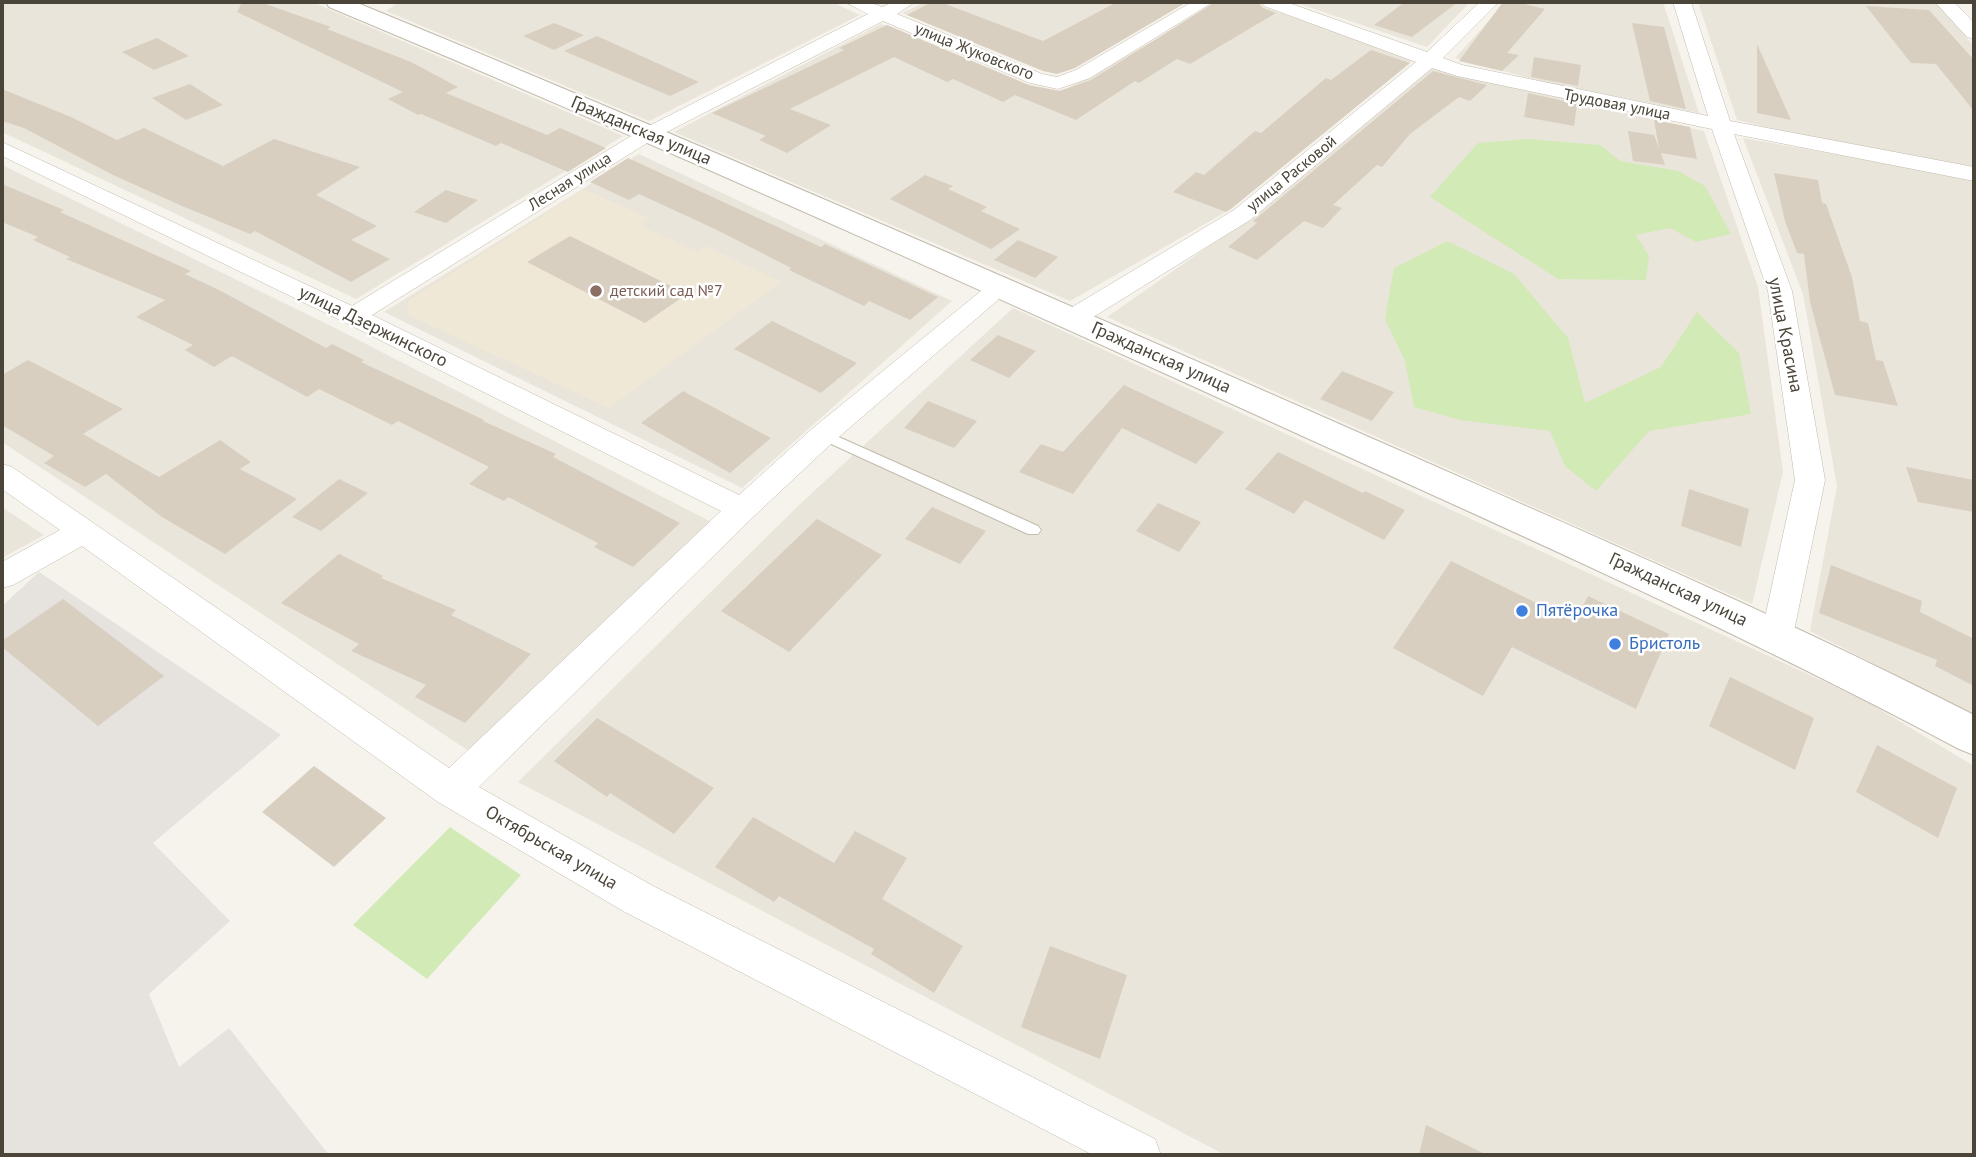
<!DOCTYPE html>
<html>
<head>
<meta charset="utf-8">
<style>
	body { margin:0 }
	#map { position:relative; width:1976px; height:1157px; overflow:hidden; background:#f6f3ec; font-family:"PT Sans",sans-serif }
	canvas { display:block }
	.frame { position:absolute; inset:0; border:4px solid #4b4439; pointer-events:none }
</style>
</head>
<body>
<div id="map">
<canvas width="1976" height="1157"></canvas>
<div class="frame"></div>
</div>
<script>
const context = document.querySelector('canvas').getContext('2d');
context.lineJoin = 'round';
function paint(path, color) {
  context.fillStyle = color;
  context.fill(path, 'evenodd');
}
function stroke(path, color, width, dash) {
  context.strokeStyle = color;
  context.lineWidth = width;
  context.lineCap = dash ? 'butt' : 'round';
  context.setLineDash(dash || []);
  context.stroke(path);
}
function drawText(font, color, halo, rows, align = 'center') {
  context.font = font + ' "PT Sans",sans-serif';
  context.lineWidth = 5;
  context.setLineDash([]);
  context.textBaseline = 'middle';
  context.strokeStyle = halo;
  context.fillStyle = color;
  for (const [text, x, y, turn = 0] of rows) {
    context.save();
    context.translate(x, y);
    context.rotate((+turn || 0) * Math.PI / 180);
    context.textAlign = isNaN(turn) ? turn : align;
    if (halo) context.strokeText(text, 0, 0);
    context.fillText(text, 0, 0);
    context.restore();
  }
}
paint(new Path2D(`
	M2,2H312L623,136L356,299L2,132Z
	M399,2H832L860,15L649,121L386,11Z
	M926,2H1184L1071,68L1046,72L902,13Z
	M1223,2H1249L1414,59L1231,209L1070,301L674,132L881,24L1027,85L1063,91Z
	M1294,2H1470L1427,47Z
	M1506,2H1663L1699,113L1548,83L1455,58Z
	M1698,2H1934L1974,46V169L1863,151L1737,120Z
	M1430,68L1704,131L1758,287L1783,472L1752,604L1107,317L1252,216Z
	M1743,138L1974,179V715L1810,631L1837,486L1803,294Z
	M639,154L952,301L742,488L384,312Z
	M2,165L335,328L723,528L475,755L2,442Z
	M1013,308L1864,700L1974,766V1155H1225L518,782L800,504Z
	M2,507L44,535L2,558Z`), '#eae5da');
paint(new Path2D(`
	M39,572L281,735L153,843L230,921L149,994L179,1067L229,1028L329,1155H2V606Z`), '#e6e2dd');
paint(new Path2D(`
	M584,189L649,218L641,226L697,251L706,246L781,282L609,408L408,315V301Z`), '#efe8d6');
paint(new Path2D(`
	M1528,139L1600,145L1620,161L1678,171L1705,186L1731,234L1696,242L1670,228L1636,235L1649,256L1646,280L1558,279L1430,197L1478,143Z
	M1447,241L1514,274L1568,338L1585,403L1661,367L1697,312L1739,353L1751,414L1649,431L1596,491L1565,466L1550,431L1460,420L1414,407L1405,361L1385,319L1394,268Z
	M450,827L521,875L427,979L353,925Z`), '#d2eab5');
paint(new Path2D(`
	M242,2H260L331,27L327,29L411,62L458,87L446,93L547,135L560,128L606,148L568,172L501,143L496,146L421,114L418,115L388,99L403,92L237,12Z
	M932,2H940L1043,41L1117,2H1187L1075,68L1057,74L1043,71L907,15Z
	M1215,2H1258L1263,8L1276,13L1190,64L1177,59L1139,83L1135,81L1076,120L1015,95L1003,102L953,79L947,82L894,57L790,109L831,125L787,153L759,140L766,136L712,113L844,50L839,48L887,25L1029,85L1059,91L1091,80Z
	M1405,2H1458L1412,37L1374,25Z
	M1503,2H1516L1545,9L1507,53L1519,55L1502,71L1459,61Z
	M1866,6L1929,10L1974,60V111L1936,64L1911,63Z
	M554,23L584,35L554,50L523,36Z
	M1632,23L1664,27L1686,109L1650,101Z
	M597,36L699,82L670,96L564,51Z
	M157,38L189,56L154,70L122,52Z
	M1757,44L1791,120L1757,113Z
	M1371,50L1410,63L1232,208L1226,212L1173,192L1196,172L1204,175L1255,131L1261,133L1326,78L1331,80Z
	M1534,57L1581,65L1578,86L1531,77Z
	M1433,71L1487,85L1470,101L1459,97L1410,134L1382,167L1377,165L1333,205L1342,208L1323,228L1304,221L1257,260L1228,247L1257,223L1253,221Z
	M190,84L223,105L186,120L152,98Z
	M2,89L71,117L117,140L144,128L223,166L274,139L360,167L316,195L377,226L351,240L390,259L351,282L255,231L250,234L182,206L113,175L24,128L2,121Z
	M1528,93L1577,104L1574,126L1524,117Z
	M1654,120L1690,127L1697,159L1661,153L1665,165L1633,161L1628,131L1654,135L1659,148Z
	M628,158L821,247L825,244L938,297L910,320L869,301L864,306L789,270L791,268L717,230L639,194L629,200L590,182Z
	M1774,173L1818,180L1822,203L1826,204L1852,277L1860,321L1868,323L1876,360L1883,361L1898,406L1835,395L1810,302L1804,254L1797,253L1785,221Z
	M925,175L953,186L948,189L987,207L981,211L1020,229L991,249L890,199Z
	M2,184L64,210L60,212L191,271L185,274L221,291L326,348L332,344L364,360L361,362L484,420L483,421L556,454L553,457L680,523L633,567L594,547L598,543L508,497L504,501L469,484L489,467L398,421L392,425L319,389L307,397L232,356L214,367L185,350L193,345L136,317L165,300L66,259L70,257L33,240L38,237L2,222Z
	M446,190L478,200L446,223L414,212Z
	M570,236L687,294L645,323L527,262Z
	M1018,240L1058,257L1035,278L994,260Z
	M772,321L857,363L821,393L734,349Z
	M998,335L1036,351L1009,378L970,360Z
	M28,360L123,409L83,434L159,477L220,440L251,462L240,469L297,499L225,554L162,517L106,474L85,487L44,463L54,456L2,425V375Z
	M1342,371L1394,392L1372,421L1320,399Z
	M1124,385L1224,432L1196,464L1122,428L1073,494L1019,472L1041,444L1063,452Z
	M683,391L771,438L730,473L641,423Z
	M928,401L977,421L954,448L904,428Z
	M1278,452L1363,493L1365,491L1405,510L1384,540L1305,500L1294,514L1245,489Z
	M1906,467L1974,480V512L1918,502Z
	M339,479L368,493L321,531L292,517Z
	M1689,489L1749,509L1741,547L1681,526Z
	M1158,503L1201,522L1179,552L1136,531Z
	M932,507L986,531L960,564L905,539Z
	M817,519L882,555L789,652L721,611Z
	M339,554L383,576L381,578L456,610L451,615L531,654L465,723L415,697L426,685L351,651L359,644L281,603Z
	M1451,561L1575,622L1588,596L1669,634L1636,709L1512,647L1483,696L1393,648Z
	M1831,565L1922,601L1920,612L1974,639V686L1935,666L1937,660L1819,613Z
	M63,599L164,676L98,726L2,647V641Z
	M1730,677L1814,718L1795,770L1709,726Z
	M597,718L714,788L674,834L610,793L607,797L554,761Z
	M1877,745L1957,788L1938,838L1856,792Z
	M314,766L386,818L334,867L262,812Z
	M753,817L834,863L855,831L907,858L882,899L963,946L934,993L871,954L874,949L779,896L774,902L715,867Z
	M1050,946L1127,975L1100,1059L1021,1027Z
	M1426,1125L1487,1155H1419Z`), '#d8cfc1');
const service = new Path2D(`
	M823,430L1038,526L1041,530L1038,534H1028L818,438L816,435Z`);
const minor = new Path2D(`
	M845,2H869L882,7L893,2H915L897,14L1042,74L1057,77L1076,70L1192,2H1213L1090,78L1058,89L1030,83L883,21L655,138L372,315L739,495L813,428L992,282L1001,280L1010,282L1013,287L833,442L753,517L479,787L653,886L1155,1139L1161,1155H1093L625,912L438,802L82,546L13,585L2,588V562L60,530L2,489V464L12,467L449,768L721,511L344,322L2,156V142L352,306L641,130L868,14Z
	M1261,2H1286L1427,52L1480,2H1499L1443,58L1462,65L1708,116L1673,2H1691L1730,121L1974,167V181L1734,134L1792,291L1825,480L1793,636L1789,645L1777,649L1765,645L1761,636L1795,480L1768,291L1712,129L1457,76L1432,68L1250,220L1082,324L1073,326L1064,324L1060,318L1064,312L1234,210L1416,62L1264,6Z
	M1935,2H1954L1974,23V39L1967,37Z`);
const tertiary = new Path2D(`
	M326,2H355C682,136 1005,277 1328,419C1545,515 1763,607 1974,715V755L1959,749C1747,636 1528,538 1309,439C984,291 659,145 329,7Z`);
stroke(service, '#c2bbae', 2);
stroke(minor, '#c2bbae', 1);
stroke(tertiary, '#c2bbae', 2);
paint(service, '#fff');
paint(minor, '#fff');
paint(tertiary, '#fff');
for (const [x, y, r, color] of [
	[596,291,7,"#8d6e63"],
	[1522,611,7,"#3f7fe0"],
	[1615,644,7,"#3f7fe0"]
]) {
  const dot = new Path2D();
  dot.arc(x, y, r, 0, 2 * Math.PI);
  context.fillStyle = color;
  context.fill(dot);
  stroke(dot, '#fff', 2.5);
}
drawText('16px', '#4b4439', '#fff', [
	["улица Жуковского",974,52,22],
	["Трудовая улица",1617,105,11],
	["улица Расковой",1292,174,-39],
	["Лесная улица",570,182,-32]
]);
drawText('16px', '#785e54', '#fff', [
	["детский сад №7",610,291]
], 'left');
drawText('18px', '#4b4439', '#fff', [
	["Гражданская улица",641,131,23],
	["улица Дзержинского",373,327,26],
	["улица Красина",1785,335,79],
	["Гражданская улица",1161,358,24],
	["Гражданская улица",1678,590,25],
	["Октябрьская улица",551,848,30]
]);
drawText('18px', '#366cbe', '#fff', [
	["Пятёрочка",1536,611],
	["Бристоль",1629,644]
], 'left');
</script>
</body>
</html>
